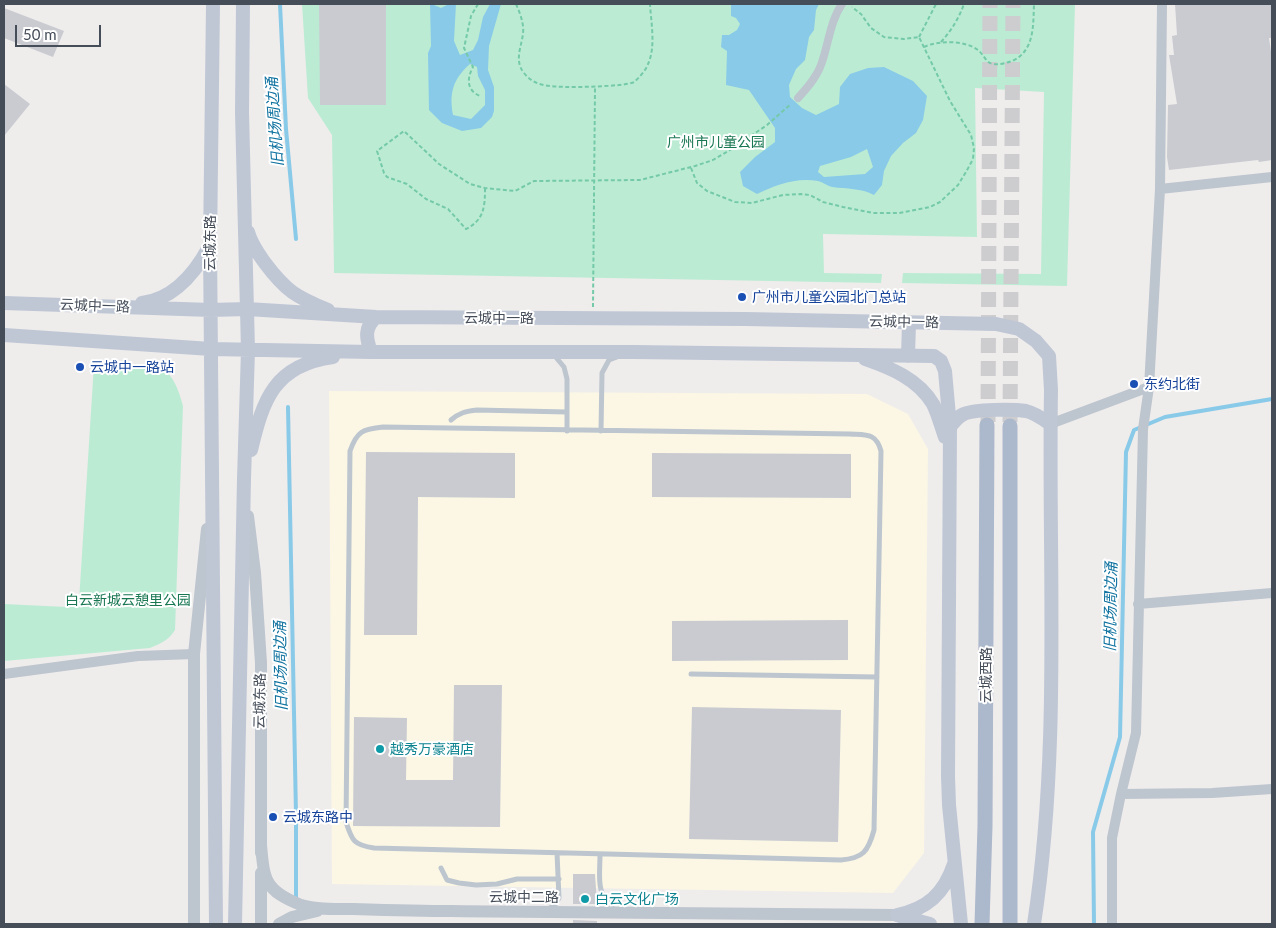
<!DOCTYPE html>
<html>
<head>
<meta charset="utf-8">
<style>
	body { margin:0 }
	#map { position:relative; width:1276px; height:928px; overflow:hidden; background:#efecec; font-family:Lato,sans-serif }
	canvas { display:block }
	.frame { position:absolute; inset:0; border:5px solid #454d59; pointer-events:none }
	.scale { position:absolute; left:15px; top:25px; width:86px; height:22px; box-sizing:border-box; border:2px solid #454d59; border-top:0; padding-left:6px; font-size:15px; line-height:18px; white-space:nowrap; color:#454d59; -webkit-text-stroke:4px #fff; paint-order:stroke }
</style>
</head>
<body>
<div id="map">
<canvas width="1276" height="928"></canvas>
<div class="frame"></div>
<div class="scale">50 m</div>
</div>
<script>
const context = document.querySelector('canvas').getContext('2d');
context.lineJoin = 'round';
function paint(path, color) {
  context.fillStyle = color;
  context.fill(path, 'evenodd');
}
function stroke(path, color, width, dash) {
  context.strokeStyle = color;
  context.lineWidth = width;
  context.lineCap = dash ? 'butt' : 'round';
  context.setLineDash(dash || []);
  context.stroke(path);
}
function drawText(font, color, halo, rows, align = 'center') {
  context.font = font + ' Lato,"Noto Sans SC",sans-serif';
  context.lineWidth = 4;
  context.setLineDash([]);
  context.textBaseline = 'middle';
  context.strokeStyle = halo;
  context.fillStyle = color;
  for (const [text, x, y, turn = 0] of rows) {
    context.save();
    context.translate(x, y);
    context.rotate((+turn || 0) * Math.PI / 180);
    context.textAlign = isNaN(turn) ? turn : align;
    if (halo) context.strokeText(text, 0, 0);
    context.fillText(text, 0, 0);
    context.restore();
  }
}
paint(new Path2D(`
	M329,391L867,394L908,414L928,449L924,853L893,893L332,884Z`), '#fbf7e4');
paint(new Path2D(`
	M302,4H1075L1067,286L902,283L903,273L1041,274L1044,92L975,88L977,237L823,234L824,273L882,274L881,283L334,273L332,135L308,98Z
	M94,364L161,367C174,376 179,391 183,406L175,630C168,641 161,643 150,648L4,661V604L67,607L79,601Z`), '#bbecd3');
paint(new Path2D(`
	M430,4H434V5L441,8L449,4H456L454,41L460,55L473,50L478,40L483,17L490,4H501L489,46L488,70L494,87V111L492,117L481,128L462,131L442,123L429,110L428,53L431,46ZM470,64L477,67L478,76L485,90V105L471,119L453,115C449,93 453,79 470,64Z
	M731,4H819L816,10L814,30L809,37L805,60L796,69L789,85L790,97L802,108L816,115L839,104L840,87L850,74L868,68L884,67L913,81L927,96L923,120L916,133L903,143L891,156L884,171L882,185L874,195C861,188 847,189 832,187C827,186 823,182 818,181C796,177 776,185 757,194L743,186L740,172L755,157L775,142V128L749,90L726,85L727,51L721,47L722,35H729L737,30L740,24L736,18L731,16ZM867,149L873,167L865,174L824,177L818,172L820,166L851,157Z`), '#89cae8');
stroke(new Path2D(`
	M280,4L286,129L296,239
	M288,407L296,815V900
	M1094,924L1093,832L1120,737L1126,452L1134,430L1165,417L1272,399`), '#89cae8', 4);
paint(new Path2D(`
	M319,4H386V105H320Z
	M1175,4H1272V38H1269L1272,59V160L1259,162L1258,160L1169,170L1167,157L1168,105L1177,104L1169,55H1174L1172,36L1177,35Z
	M4,8L64,31L53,57L4,38Z
	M4,84L30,104L4,136Z
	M366,452L515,453V498L418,497L417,635H364Z
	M652,453L851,454V498L652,497Z
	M848,620V660L672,661V621Z
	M454,685H502L500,827L353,826L354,717L407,718L406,780H453Z
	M692,707L841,710L838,842L689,839Z
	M573,874H595L597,904H573Z
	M573,920L597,921V924H573Z`), '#c9cbd1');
stroke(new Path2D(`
	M988,422L990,4
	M1010,422L1013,4`), '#cdcccf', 15, [15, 8]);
stroke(new Path2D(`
	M478,4L471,16L464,48L473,67C467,78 466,90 480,96
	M516,4C519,11 522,18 523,26C525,42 512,58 524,73C531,82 540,85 550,86C562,88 625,87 634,82C639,78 646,70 648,64C656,47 651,22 650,4
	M919,37L936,4
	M941,42C951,31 959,18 964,4
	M924,47C938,40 967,40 979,51C984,55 986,63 993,64C999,65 1006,63 1012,61C1035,51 1033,25 1034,4
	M691,168L697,183L707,191L735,202L752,203L783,195L801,194L810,195L823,202L843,207L874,213H899L930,207L940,202L958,185L966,172L973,159L974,148L971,135L950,101L919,37L904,39L884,37L871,28L861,14L852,7
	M485,188C485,207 484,220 466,229L448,209L426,199L407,184L387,177L384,173L377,151L404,131L439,164L470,184L485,188L515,191L534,181L640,180L695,166L713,160L730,150L767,125L791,104
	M593,307L595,87`), '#74c9a8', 2, [4, 2.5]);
stroke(new Path2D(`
	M554,355L564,367L567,379V431
	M451,420C459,413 466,411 477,410L567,412
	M383,427L850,434C867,435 876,433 881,451L874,830C868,852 863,858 841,860L374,848C354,845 352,841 346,822L350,451C357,431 363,429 383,427Z
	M601,431L602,373L609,360L617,357
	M691,674L877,677
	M600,854C600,880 595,891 615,911
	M441,868L447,880L459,883L476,885L497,884L517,879H559
	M550,908L555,905L559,898L557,853`), '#bdc5ce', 5);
stroke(new Path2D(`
	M798,98C809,86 819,74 823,59C829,40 831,20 842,4`), '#bdc5ce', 8);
stroke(new Path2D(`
	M1160,189L1272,177
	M1149,387L1160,189L1162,4
	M1050,424L1149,387L1143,429L1136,733L1121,794L1112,838V924
	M1138,604L1272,593
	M4,674L138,656L194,654
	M1121,794L1212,793L1272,789`), '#bdc5ce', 10);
stroke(new Path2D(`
	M248,516L255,573L261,663V853
	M261,845C264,880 265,891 301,905C315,910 338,909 353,909C386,910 419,911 452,911C600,913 748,913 897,915
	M194,924V654L207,529
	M261,924V873
	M279,924L292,917L317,911`), '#bdc5ce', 12);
stroke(new Path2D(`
	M213,4L210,246L216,924
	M248,232C251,244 258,253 265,263C286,291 296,297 328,310
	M4,303L211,310L247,309L376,317L745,319L996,324L1019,329L1036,341L1049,356L1051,390C1048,567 1061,748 1034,924
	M142,303C173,299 195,273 209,247
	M4,335L211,349L371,352H634L934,356L941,361L945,371L950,427L948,776L949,805L961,924
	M371,352C366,338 364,328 376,317
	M908,356L909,323
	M865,359C891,368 918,379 933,404C938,414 941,426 945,437
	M950,427C954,422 958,416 964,414C975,409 1014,409 1026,411C1035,413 1043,419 1050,424
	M251,450C263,400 274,365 333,357
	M897,915C927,909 944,894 954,864
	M900,916L930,924
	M235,924L244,479L248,350L242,112L243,4`), '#bfc7d5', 14);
stroke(new Path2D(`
	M1010,426V924
	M982,924L985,826L987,425`), '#acb8cb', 15);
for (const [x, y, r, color] of [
	[742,297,5,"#1a4fb4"],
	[80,367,5,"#1a4fb4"],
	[1134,384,5,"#1a4fb4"],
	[380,749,5,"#0f9aa8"],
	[273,817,5,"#1a4fb4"],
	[585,899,5,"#0f9aa8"]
]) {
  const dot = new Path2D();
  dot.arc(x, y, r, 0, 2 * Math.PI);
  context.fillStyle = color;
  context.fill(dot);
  stroke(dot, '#fff', 2);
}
drawText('14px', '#197752', '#fff', [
	["广州市儿童公园",716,142],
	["白云新城云憩里公园",128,600]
]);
drawText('14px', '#454d59', '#fff', [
	["云城东路",210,243,-90],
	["云城中一路",95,306,2],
	["云城中一路",499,318],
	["云城中一路",904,322,1],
	["云城西路",986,675,-90],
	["云城东路",260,701,-89],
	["云城中二路",524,897]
]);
drawText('14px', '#164399', '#fff', [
	["广州市儿童公园北门总站",752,297],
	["云城中一路站",90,367],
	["东约北街",1144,384],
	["云城东路中",283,817]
], 'left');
drawText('14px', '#0d838f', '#fff', [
	["越秀万豪酒店",390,749],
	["白云文化广场",595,899]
], 'left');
drawText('italic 15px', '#1173a0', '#fff', [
	["旧机场周边涌",275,122,-94],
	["旧机场周边涌",1111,607,-89],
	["旧机场周边涌",281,666,-91]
]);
</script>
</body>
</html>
